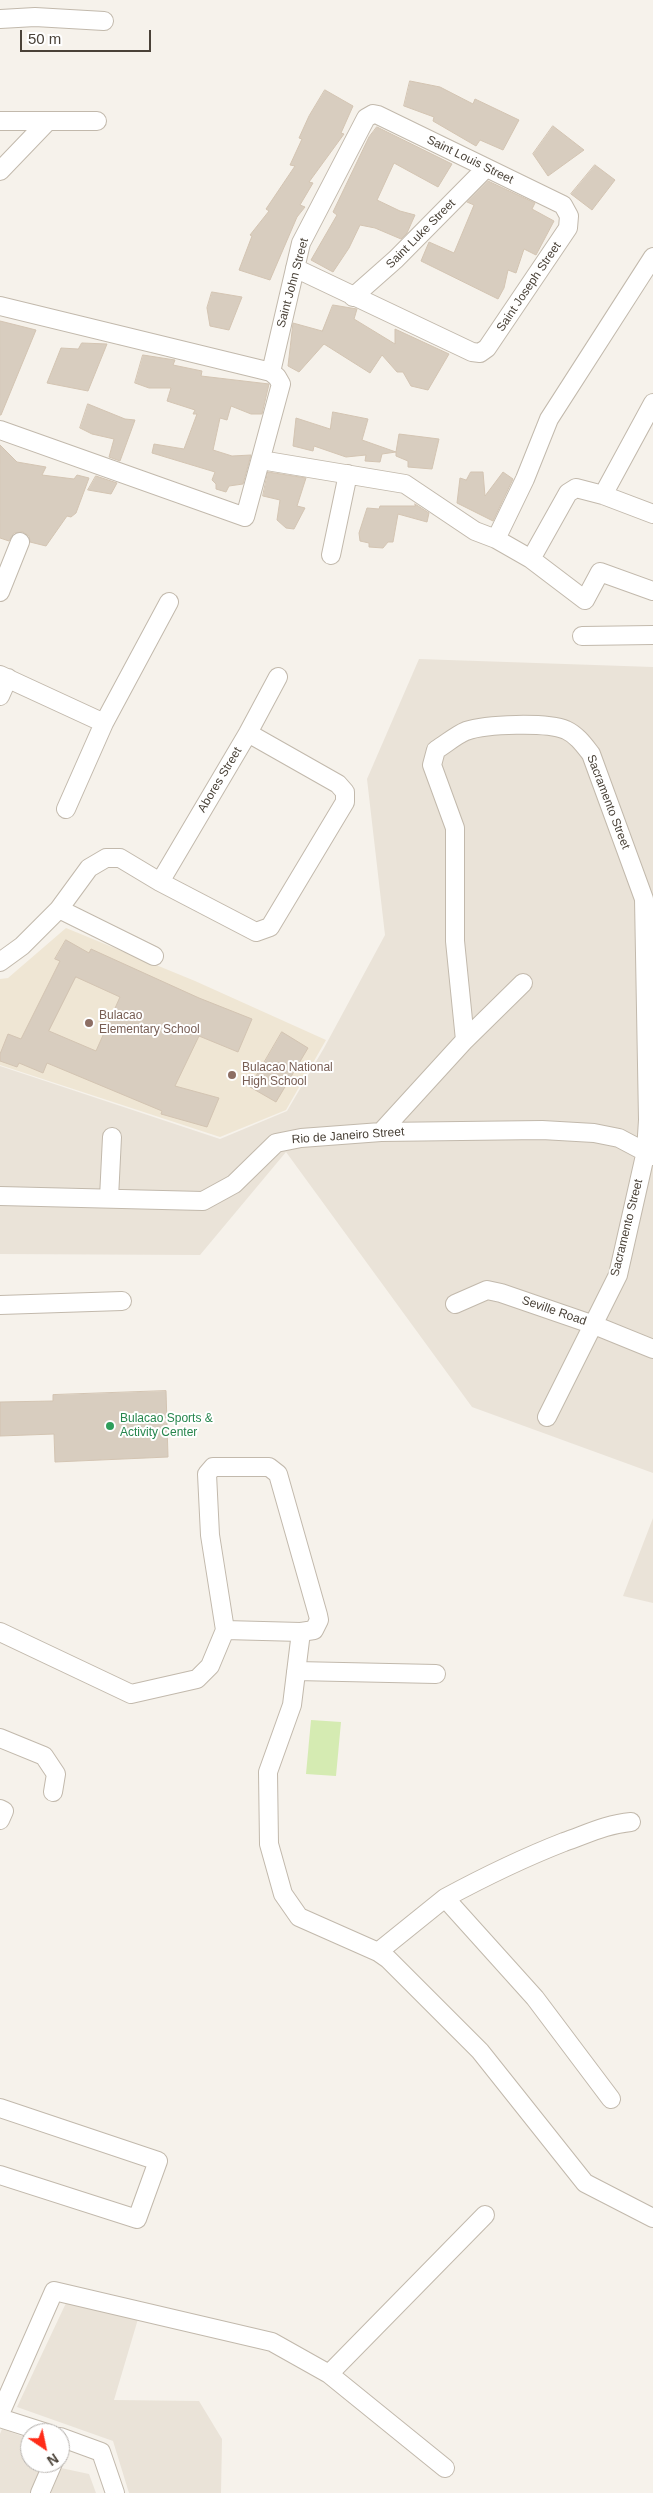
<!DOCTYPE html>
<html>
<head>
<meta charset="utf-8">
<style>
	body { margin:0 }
	#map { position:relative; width:653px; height:2493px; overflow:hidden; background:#f6f2eb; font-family:Helvetica,sans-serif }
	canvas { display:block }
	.north { position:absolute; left:20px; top:2423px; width:50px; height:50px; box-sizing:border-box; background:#fff; border:1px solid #b7b3af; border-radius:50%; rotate:146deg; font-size:14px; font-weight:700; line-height:20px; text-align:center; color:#4a4238 }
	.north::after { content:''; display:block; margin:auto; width:18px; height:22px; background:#ff2c18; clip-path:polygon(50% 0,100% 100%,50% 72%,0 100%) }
	.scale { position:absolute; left:20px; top:30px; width:131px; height:22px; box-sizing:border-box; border:2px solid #4a4238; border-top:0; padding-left:6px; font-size:15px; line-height:18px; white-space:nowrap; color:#4a4238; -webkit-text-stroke:4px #fff; paint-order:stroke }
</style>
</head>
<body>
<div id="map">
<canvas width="653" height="2493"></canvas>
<div class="north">N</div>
<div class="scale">50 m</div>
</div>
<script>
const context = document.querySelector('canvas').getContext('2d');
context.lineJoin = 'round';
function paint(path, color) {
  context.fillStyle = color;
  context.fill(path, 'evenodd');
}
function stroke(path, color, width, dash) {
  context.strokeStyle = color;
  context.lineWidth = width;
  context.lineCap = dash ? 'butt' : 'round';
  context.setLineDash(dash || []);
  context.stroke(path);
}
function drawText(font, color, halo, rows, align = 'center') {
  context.font = font + ' Helvetica,sans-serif';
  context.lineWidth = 4;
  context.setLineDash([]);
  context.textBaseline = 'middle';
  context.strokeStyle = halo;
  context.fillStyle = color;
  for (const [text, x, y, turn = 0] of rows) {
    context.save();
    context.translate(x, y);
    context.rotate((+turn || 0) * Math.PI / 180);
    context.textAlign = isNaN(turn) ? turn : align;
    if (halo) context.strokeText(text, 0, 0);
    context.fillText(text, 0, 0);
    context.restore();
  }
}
paint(new Path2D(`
	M419,659L653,667V1473L472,1407L286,1152L200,1255L0,1254V1066L220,1139L287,1111L324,1048L385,935L367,779Z
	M653,1518V1603L623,1596Z
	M66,2303L138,2319L114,2400L199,2401L222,2439L221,2493H129L113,2441L17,2407Z
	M2,2429L30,2439V2463H44L31,2493H0V2434Z
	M61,2468L89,2474L96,2493H51Z`), '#eae3d8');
paint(new Path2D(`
	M66,928L195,981L326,1040L286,1110L220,1137L0,1065V979L8,978Z`), '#efe6d4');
paint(new Path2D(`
	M311,1720L341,1722L336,1776L306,1774Z`), '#d5ebb2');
const building = new Path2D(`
	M410,81L440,87L473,104L475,99L519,120L503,150L480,140L476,146L433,121L434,117L404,106Z
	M325,90L353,106L341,133L344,134L309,182L313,183L300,205L305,207L297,217L270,280L239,270L252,236L250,235L269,211L266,209L295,166L290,165L302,139L299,138L309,116Z
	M553,126L584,150L548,176L533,154Z
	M377,127L452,164L438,187L394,163L377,200L400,211L415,215L407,233L401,239L375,228L360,225L349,248L333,272L311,260L337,215L333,212L369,137Z
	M595,165L615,180L592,210L571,194Z
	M488,181L535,203L532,209L554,221L536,255L524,249L516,273L508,270L504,288L498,299L421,261L429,242L454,253L474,205L467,202Z
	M212,292L242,297L229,330L210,326L207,308Z
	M333,305L357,309L354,319L395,344V329L449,354L428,390L411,386L403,372H397L382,355L370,373L324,344L299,372L288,366L293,323L322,331Z
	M0,321L36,330L1,415H0Z
	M82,343L107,344L88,391L47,383L61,348L78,349Z
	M143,355L175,360L173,365L202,371L201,376L269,384L262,414H251L231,406L227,420L220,418L213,450L232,456L251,455L243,484L229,486L226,492L216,489V484L212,480L215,472L152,453L154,444L184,449L197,414H193L195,410L167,401L171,388H149L135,383Z
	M88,404L125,419L135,420L120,461L109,457L114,439L92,434L80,428Z
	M333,412L368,419L362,440L396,452L399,434L439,439L432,469L408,467V461L396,456V452L382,454L380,462L365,461L366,455L346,457L314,446L313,451L293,446L296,418L330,429Z
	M0,445L17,462L46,467L42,475L74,479L77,475L89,478L76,513L71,517L67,516L46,546L30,542L29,536L23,532L14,533L9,541L0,538Z
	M268,472L306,478L297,506L305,508L294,529L286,528L277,520L280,500L263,496Z
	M471,472H483L485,496L503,472L513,479L493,521L457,503L460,478L466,480Z
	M96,476L117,483L111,494L88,490Z
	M415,504L429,513L427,522L398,514L393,542H388L383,548L369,547V543L360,541L359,533L367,508L379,509L380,506H415Z
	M66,940L89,953L91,949L199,998L252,1019L238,1052L199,1036L175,1086L219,1098L207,1127L161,1114L162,1111L47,1063L43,1073L19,1063L17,1067L0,1061V1054L8,1034L21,1039L60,961L55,959ZM76,977L120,997L96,1051L49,1031Z
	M282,1032L308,1048L276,1102L250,1087Z
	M166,1391L168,1457L55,1462L54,1434L0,1436V1402L53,1401V1395Z`);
paint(building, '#d8cdbf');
stroke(building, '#d3c4b2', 1);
const minor = new Path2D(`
	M0,19L35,17L104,21
	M0,121H97
	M0,171L48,121
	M353,297L396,259L486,168
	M0,306L271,372L277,377L281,384L245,517L0,430
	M271,372L301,243L366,118L373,114L378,115L563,205L569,216L568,228L487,348L480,353L472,352L295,268
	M261,460L405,484L475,531L496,539L531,559L585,600L600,572L653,591
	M603,495L653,403
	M496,539L525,479L549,419L653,257
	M331,555L348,474
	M531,559L568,493L576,488L603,495L653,514
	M0,592L20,542
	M582,636L653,635
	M0,675L104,723
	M0,696L8,678
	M66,809L104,723L169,602
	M160,882L248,733L278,677
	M59,909L154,956
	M0,962L22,946L59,909L89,868L106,858H120L160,882L256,932L270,927L345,802V792L338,784L248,733
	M465,1040L455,941V828L432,765L436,750C446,744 456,735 466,731C486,724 547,722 566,730C577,735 584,745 591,754L644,899L648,1120L646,1151L618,1275L547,1417
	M381,1132L465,1040L523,983
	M0,1196L203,1201L234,1184L276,1143L301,1138L381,1132L542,1130L594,1133L619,1138L653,1156
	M109,1198L112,1137
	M455,1304L487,1290L501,1293L594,1325L653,1349
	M0,1305L122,1301
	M0,1632L131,1694L197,1679L210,1666L225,1630L301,1632L314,1630L319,1620L318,1615L278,1474L269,1467H213L207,1474L210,1535L225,1630
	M301,1632L292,1705L268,1772L269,1844L283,1894L299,1917L378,1952L388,1959L480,2051L585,2183L653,2218
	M296,1671L436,1674
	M0,1738L44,1756L56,1774L53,1792
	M0,1809L4,1811L0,1820
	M445,1898C484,1877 523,1858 564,1842C587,1834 607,1824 631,1822
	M378,1952L445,1898L535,1998L611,2099
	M0,2108L158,2161L137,2219L0,2175
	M329,2374L485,2215
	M0,2414L54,2291L272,2342L329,2374L445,2468
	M0,2418L47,2433
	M60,2437L101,2452L115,2493
	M40,2493L53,2463`);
stroke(minor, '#c2b9ac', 20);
stroke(minor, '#fff', 18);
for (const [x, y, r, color] of [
	[89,1023,5,"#8d6e63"],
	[232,1075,5,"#8d6e63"],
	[110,1426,5,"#2e9e5b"]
]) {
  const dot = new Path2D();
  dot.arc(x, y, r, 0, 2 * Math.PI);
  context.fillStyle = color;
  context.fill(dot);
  stroke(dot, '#fff', 2);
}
drawText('12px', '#4a4238', '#fff', [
	["Saint Louis Street",470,160,26],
	["Saint Luke Street",421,234,-45],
	["Saint John Street",293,283,-75],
	["Saint Joseph Street",529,287,-56],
	["Abores Street",220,780,-59],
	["Sacramento Street",608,802,69],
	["Rio de Janeiro Street",348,1136,-4],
	["Sacramento Street",627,1228,-76],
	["Seville Road",554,1311,19]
]);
drawText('12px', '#785e54', '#fff', [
	["Bulacao",99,1016],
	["Elementary School",99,1030],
	["Bulacao National",242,1068],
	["High School",242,1082]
], 'left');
drawText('12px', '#27864d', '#fff', [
	["Bulacao Sports &",120,1419],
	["Activity Center",120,1433]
], 'left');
</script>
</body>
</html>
